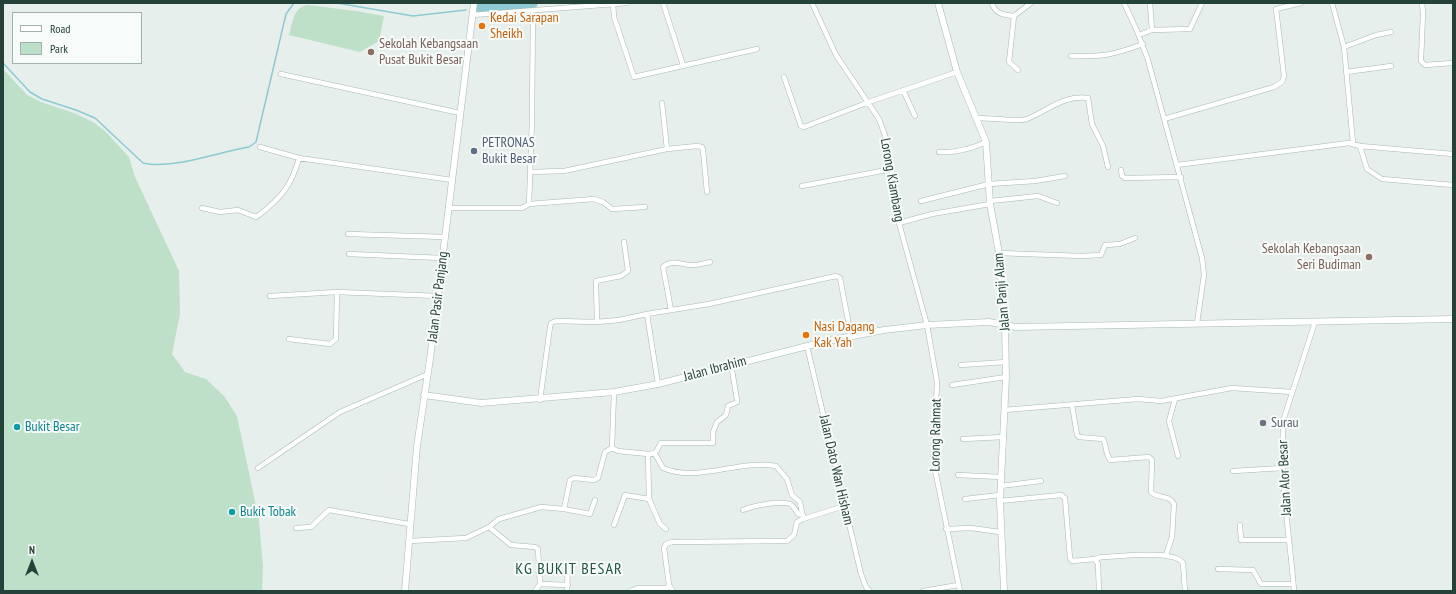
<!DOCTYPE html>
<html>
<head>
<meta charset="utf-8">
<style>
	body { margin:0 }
	#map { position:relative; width:1456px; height:594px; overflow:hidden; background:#e6efeb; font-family:"PT Sans Narrow",sans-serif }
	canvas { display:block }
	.frame { position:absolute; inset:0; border:4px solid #24423a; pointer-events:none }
	.legend { position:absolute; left:12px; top:12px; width:130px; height:52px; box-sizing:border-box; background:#f7fbf9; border:1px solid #a3b1ad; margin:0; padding:5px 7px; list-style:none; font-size:12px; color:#24423a }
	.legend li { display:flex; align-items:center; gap:8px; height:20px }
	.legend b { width:20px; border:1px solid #a3b1ad }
	.north { position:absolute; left:12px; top:542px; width:40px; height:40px; -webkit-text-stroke:3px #f7fbf9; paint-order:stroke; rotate:0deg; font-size:11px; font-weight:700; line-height:16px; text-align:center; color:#24423a }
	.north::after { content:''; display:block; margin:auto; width:14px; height:18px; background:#24423a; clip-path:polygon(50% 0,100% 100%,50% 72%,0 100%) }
</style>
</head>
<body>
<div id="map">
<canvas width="1456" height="594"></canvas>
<div class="frame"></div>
<ul class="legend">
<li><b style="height:5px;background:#fff"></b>Road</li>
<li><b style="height:11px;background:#bfe0c8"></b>Park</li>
</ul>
<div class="north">N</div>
</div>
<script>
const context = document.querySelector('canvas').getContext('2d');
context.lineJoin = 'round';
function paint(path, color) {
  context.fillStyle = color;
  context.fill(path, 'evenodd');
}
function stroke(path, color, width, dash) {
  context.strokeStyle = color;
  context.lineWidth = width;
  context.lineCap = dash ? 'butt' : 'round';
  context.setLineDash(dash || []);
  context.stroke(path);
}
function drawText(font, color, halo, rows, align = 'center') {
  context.font = font + ' "PT Sans Narrow",sans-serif';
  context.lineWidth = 4;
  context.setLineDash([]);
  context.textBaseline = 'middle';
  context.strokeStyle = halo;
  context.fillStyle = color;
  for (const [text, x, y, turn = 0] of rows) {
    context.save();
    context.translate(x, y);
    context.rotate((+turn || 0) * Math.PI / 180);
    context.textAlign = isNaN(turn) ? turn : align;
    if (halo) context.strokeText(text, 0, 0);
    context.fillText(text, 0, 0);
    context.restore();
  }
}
paint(new Path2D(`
	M308,5L356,11L384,16L379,41L360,52L289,35C293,22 293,7 308,5Z
	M3,69L27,95L41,102L74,113L93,122L105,131L129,157L135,177L179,271L180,314L172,354L185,372L206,379L224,396L237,416L259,520L263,566L262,591H3Z`), '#bfe0c8');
stroke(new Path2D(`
	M337,3L413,16L466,10
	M3,63L30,92L42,99L76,110L95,118L143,163C172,170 218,152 249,147L256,142L286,14L294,3`), '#8ec9d4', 1.5);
stroke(new Path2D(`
	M479,7L533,3`), '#8ec9d4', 10);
const minor = new Path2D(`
	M663,3L683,65
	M812,3L836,55L879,119L886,138L892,169L899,223L927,325L937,382L934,446L935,470L960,591
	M992,3C995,14 1004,15 1014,16
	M1124,3L1137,31L1148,60L1202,258L1204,275L1197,323
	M1150,3L1152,30
	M1332,3L1344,47L1353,143
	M1422,3L1423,13L1421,61L1425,65L1453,63
	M613,4L614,17L634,77L757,49
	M472,15L627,3
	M1139,35L1152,30L1190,29L1202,3
	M1344,47L1376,35L1391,32
	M1071,56C1102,57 1113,55 1143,44
	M1018,70L1009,62L1014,16L1031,3
	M1346,72L1391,66
	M281,74L460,113
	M784,77L801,126L804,127L869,102L957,72
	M903,90L915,116
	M662,103L667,149
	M978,118C988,118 1020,122 1027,119C1049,110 1063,95 1088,98L1092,124L1103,146L1108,167
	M1164,119L1274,87L1282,82L1284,76L1276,9L1301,3
	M1360,146L1367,169L1382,179L1453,185
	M260,147L299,158L452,180
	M939,152C957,153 971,149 986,142
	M1177,165L1349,143L1360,146L1453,154
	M1121,170L1122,176L1125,178L1181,177
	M530,172L564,171L667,149L697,146L702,147L703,150L707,192
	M802,186L892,169
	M921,201L989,184L1035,181L1065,176
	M990,201L1038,196L1057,203
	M529,204L532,120L533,10
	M202,208L220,212L238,210L256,217L259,215C281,198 292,185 299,158
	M449,208H522L529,204L594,199L603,202L612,209L645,207
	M899,223L932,214L990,204
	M348,234L445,237
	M999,253L1081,256L1101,255L1105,245L1120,244L1135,238
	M349,254L442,258
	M270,296L337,292L438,296
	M671,310L663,267C672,258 683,266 694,265C699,265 705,263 710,262
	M647,314L658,384
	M597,322L596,281L621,276L628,271L624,242
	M289,339L330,344L336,339L337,292
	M807,346L861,574L866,587L870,591
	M961,365L1006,362
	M952,385L1006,377
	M614,392L612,448L618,451L648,454
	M1175,399L1169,421L1178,456
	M540,400L550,327L551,323L556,321L597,322L619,320L647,314L709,304L836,276L840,278L851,336
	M1072,405L1077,435L1079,437L1103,439C1107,446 1105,453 1110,460L1149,457L1152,460L1151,492C1157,499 1169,494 1174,504L1172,537L1166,555
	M1004,410L1138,399L1161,401L1232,388L1292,392
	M963,439L1003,437
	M655,454L663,468C698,483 739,459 776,466L787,479L792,495L800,502L803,519L844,506
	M258,468L340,412L428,374
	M1233,471L1283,468
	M958,475L1001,477
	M1000,486L1041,481
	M649,499L660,524L666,529
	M965,499L1000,495
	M1000,501L1061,495L1065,498L1070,558L1072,561L1095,559L1098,564L1099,591
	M564,509L570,480L574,478L594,480L598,478L605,452L612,448
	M743,510C753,506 780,500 790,504C794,506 796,511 798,514L803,515
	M614,525L625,495L649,499L648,454C659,454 656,449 661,443H713V432L717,422L726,415L728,406L737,402V400L731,364
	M1240,525L1241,540H1289
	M489,527L511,545L535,547L538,549L540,584
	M296,528L311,527L329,510L409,524
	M946,529L971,528L1000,532
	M409,541L466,538L489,527L499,519L541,507L564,509L590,514L595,500
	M1095,559L1101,557C1118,557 1174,549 1183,563L1185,591
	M1218,569L1253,570L1261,584H1293
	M669,585L673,591
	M535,591L540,584L568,585
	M567,591L568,564
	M630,591L638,588H667L669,585L664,548L666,544L672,542L787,541L794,535L797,522L803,519
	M923,591L958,585
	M1294,591C1290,535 1278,474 1284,418L1315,322`);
const secondary = new Path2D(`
	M938,3L957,72L986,142L990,204L999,253L1005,324L1006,377L1000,501L1004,591
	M424,395L481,403L614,392L658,384L827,341L884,330L927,325L989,322L1016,327L1453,319
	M405,591L417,446L430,359L474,3`);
stroke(minor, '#a8b8b2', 5.5);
stroke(secondary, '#a4bbb3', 7);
stroke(minor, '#fff', 4.5);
stroke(secondary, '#fff', 6);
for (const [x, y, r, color] of [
	[482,26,4,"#e8710a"],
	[371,52,4,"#8d6e63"],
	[474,151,4,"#5c6f8a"],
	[1369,257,4,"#8d6e63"],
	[806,335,4,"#e8710a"],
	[1263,423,4,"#6b7280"],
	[17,427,4,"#0f9aa8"],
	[232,512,4,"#0f9aa8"]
]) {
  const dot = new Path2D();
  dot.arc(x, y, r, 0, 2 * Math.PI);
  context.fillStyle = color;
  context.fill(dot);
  stroke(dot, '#f7fbf9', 1.5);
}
drawText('14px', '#c56008', '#f7fbf9', [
	["Kedai Sarapan",490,18],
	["Sheikh",490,34],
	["Nasi Dagang",814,327],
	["Kak Yah",814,343]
], 'left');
drawText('14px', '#785e54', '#f7fbf9', [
	["Sekolah Kebangsaan",379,44],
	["Pusat Bukit Besar",379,60],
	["Sekolah Kebangsaan",1361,249,"right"],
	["Seri Budiman",1361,265,"right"]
], 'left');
drawText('14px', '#4e5e75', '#f7fbf9', [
	["PETRONAS",482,143],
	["Bukit Besar",482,159]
], 'left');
drawText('14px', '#24423a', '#f7fbf9', [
	["Lorong Kiambang",892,180,80],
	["Jalan Panji Alam",1002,292,-95],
	["Jalan Pasir Panjang",438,297,-83],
	["Jalan Ibrahim",715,369,-15],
	["Lorong Rahmat",936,435,-89],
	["Jalan Dato Wan Hisham",836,470,77],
	["Jalan Alor Besar",1285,478,-93]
]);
drawText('14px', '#5b616d', '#f7fbf9', [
	["Surau",1271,423]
], 'left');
drawText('14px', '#0d838f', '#f7fbf9', [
	["Bukit Besar",25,427],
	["Bukit Tobak",240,512]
], 'left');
context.letterSpacing = '1px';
drawText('16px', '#1f5548', '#f7fbf9', [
	["KG BUKIT BESAR",569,569]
]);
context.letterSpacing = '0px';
</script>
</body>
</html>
